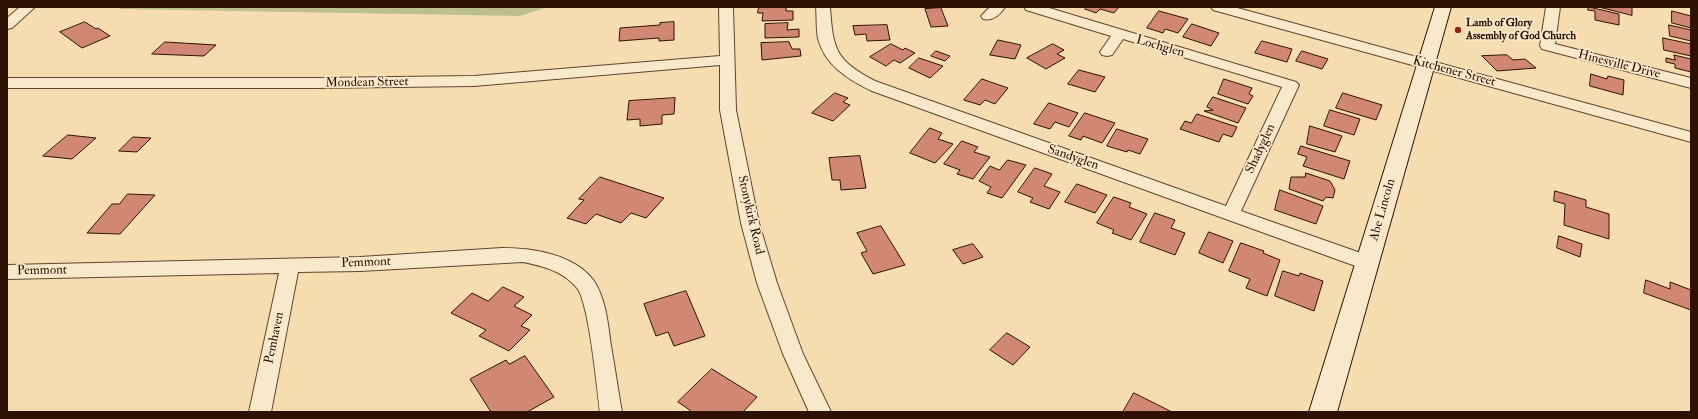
<!DOCTYPE html>
<html>
<head>
<meta charset="utf-8">
<style>
	body { margin:0 }
	#map { position:relative; width:1698px; height:419px; overflow:hidden; background:#f6ddaf; font-family:"IM FELL Double Pica",serif }
	canvas { display:block }
	.frame { position:absolute; inset:0; border:8px solid #2f1103; pointer-events:none }
</style>
</head>
<body>
<div id="map">
<canvas width="1698" height="419"></canvas>
<div class="frame"></div>
</div>
<script>
const context = document.querySelector('canvas').getContext('2d');
context.lineJoin = 'round';
function paint(path, color) {
  context.fillStyle = color;
  context.fill(path, 'evenodd');
}
function stroke(path, color, width, dash) {
  context.strokeStyle = color;
  context.lineWidth = width;
  context.lineCap = dash ? 'butt' : 'round';
  context.setLineDash(dash || []);
  context.stroke(path);
}
function drawText(font, color, halo, rows, align = 'center') {
  context.font = font + ' "IM FELL Double Pica",serif';
  context.lineWidth = 3.5;
  context.setLineDash([]);
  context.textBaseline = 'middle';
  context.strokeStyle = halo;
  context.fillStyle = color;
  for (const [text, x, y, turn = 0] of rows) {
    context.save();
    context.translate(x, y);
    context.rotate((+turn || 0) * Math.PI / 180);
    context.textAlign = isNaN(turn) ? turn : align;
    if (halo) context.strokeText(text, 0, 0);
    context.fillText(text, 0, 0);
    context.restore();
  }
}
paint(new Path2D(`
	M122,7H548L520,16L120,9Z`), '#bcc18b');
const building = new Path2D(`
	M759,7H786V11H793V20L762,21L763,13H758Z
	M1087,7H1119L1114,13L1100,9L1096,13L1085,9Z
	M1589,7L1619,14V25L1595,20V11L1588,10Z
	M1599,7H1632V15Z
	M941,8L948,26L931,27L925,9Z
	M1159,11L1188,19L1178,33L1165,29L1163,33L1147,28Z
	M1672,11L1691,16V28L1672,23Z
	M85,22L96,29L98,28L110,36L82,48L60,32Z
	M674,22V40L659,41V38L619,41L620,28L660,25V23Z
	M788,23L787,30L799,29V37L765,38V24Z
	M1192,24L1219,33L1211,46L1183,37Z
	M887,25L890,40L867,41L866,34L855,35L853,26Z
	M1669,25L1691,30V41L1670,36Z
	M1663,38L1691,44V56L1664,50Z
	M998,40L1021,45L1015,59L990,55Z
	M1262,41L1292,49L1287,62L1255,53Z
	M165,42L216,45L204,56L152,54Z
	M789,42L792,49H800L801,56L762,60L761,43Z
	M891,44L903,50L905,48L915,53L900,63L894,60L886,66L870,57Z
	M1053,44L1064,50L1057,54L1065,58L1046,69L1027,58Z
	M936,51L950,56L945,61L931,56Z
	M1302,51L1328,59L1322,69L1296,61Z
	M1507,55L1513,60L1525,59L1536,68L1497,71L1482,56Z
	M1674,55L1691,59V72L1675,68V64L1666,62V58L1675,60Z
	M919,58L943,66L930,78L909,68Z
	M1079,70L1105,77L1095,92L1068,84Z
	M1591,74L1607,79L1608,76L1624,80L1623,95L1590,86Z
	M982,79L1008,88L995,104L985,100L980,105L964,100Z
	M1224,79L1252,88L1249,94L1253,96L1248,104L1218,94Z
	M835,93L848,98L843,102L850,105L833,121L812,113Z
	M1343,93L1382,105L1376,120L1336,108Z
	M1213,97L1246,108L1238,123L1204,111L1213,110L1207,107Z
	M675,98L674,114L662,115V124L640,126V119L627,120L629,101Z
	M1049,103L1078,113L1069,127L1055,122L1050,129L1034,124Z
	M1330,110L1360,119L1354,135L1324,126Z
	M1085,113L1115,123L1102,143L1083,136L1081,140L1069,136Z
	M1197,114L1237,127L1232,137L1223,134L1219,142L1180,129L1185,121L1191,123Z
	M1310,126L1342,136L1335,152L1307,144Z
	M930,128L942,133L938,139L953,144L935,163L910,153Z
	M1117,129L1148,139L1140,154L1128,150L1127,152L1107,146Z
	M68,135L96,138L72,159L43,156Z
	M133,137L151,138L137,152L119,151Z
	M962,141L978,147L974,152L990,157L973,179L957,174L960,170L944,164Z
	M1301,146L1350,161L1344,179L1303,166L1307,157L1298,154Z
	M860,156L866,188L841,190L840,180H832L829,158Z
	M1008,160L1026,165L1002,198L987,193L991,187L979,181L990,166L999,170Z
	M1035,168L1052,174L1044,186L1060,192L1049,209L1030,202L1033,198L1018,192Z
	M1306,173L1330,181L1335,190L1333,198L1326,197L1323,201L1289,189L1291,177H1305Z
	M600,177L664,198L646,218L631,213L621,223L596,214L586,224L567,218L584,200L579,199Z
	M1077,184L1107,195L1095,213L1065,202Z
	M1280,190L1323,206L1316,224L1275,210Z
	M1555,191L1586,200V207L1609,214V239L1564,225L1565,204L1554,201Z
	M128,194L155,195L120,234L87,233L112,204H119Z
	M1114,197L1131,203L1129,207L1147,214L1131,240L1112,233L1114,230L1097,223Z
	M1155,213L1175,220L1171,228L1185,233L1175,255L1140,242Z
	M881,226L905,265L873,274L861,253L867,251L857,233Z
	M1209,232L1233,241L1223,263L1199,253Z
	M1559,236L1582,244L1580,257L1557,248Z
	M1241,243L1264,251L1263,253L1280,260L1267,296L1246,288L1250,279L1229,271Z
	M973,244L983,257L963,264L953,250Z
	M1283,271L1299,276L1300,273L1323,281L1314,311L1275,296Z
	M1646,280L1670,289V282L1691,290V310L1644,293Z
	M503,287L524,297L514,306L532,315L521,326L530,330L509,351L479,336L486,330L451,313L472,293L488,301Z
	M686,291L705,336L674,346L668,332L656,336L644,304Z
	M1007,333L1030,347L1013,365L990,350Z
	M525,356L554,397L527,412H491L470,379L506,360L509,364Z
	M712,369L757,397L743,412H690L691,411L678,402Z
	M1134,393L1172,412H1123Z`);
paint(building, '#d08773');
stroke(building, '#2f1103', 1);
const street = new Path2D(`
	M20,7H35L12,28L7,29V18Z
	M719,7H733L736,110L759,223L777,283L803,354L831,412H809L783,354L757,283L741,223L720,110V65L474,86L315,88H7V78H315L474,76L720,56Z
	M816,7H830C833,49 835,60 875,81L1226,206L1282,87L1123,39L1112,55L1107,56L1102,55L1100,52L1111,36L1026,10L1024,7H1046L1296,82L1299,85L1241,211L1375,258L1378,263L1375,268L1368,270L1361,268L872,91C849,80 824,65 818,38C816,28 817,17 816,7Z
	M990,7H1005C1000,15 993,21 983,19L981,16Z
	M1211,7H1234L1691,132V142L1213,10Z
	M1546,7H1560L1555,44L1691,78V88L1542,49L1540,46Z
	M502,248C532,248 575,254 594,281C606,299 608,324 611,346C615,368 618,390 622,412H600C597,388 589,303 577,288C563,271 543,266 523,262L360,271L298,272L271,412H249L279,273L7,279V265L360,257Z`);
const secondary = new Path2D(`
	M1435,7H1451L1337,412H1309Z`);
stroke(street, '#61442e', 2);
stroke(secondary, '#2f1103', 2);
paint(street, '#f9e9cb');
paint(secondary, '#f9e9cb');
for (const [x, y, r, color] of [
	[1458,30,4,"#8f2418"]
]) {
  const dot = new Path2D();
  dot.arc(x, y, r, 0, 2 * Math.PI);
  context.fillStyle = color;
  context.fill(dot);
  stroke(dot, '#f9e9cb', 1.5);
}
drawText('bold 11px', '#2f1103', '#f9e9cb', [
	["Lamb of Glory",1466,24],
	["Assembly of God Church",1466,37]
], 'left');
drawText('13px', '#2f1103', '#f9e9cb', [
	["Lochglen",1160,47,16],
	["Hinesville Drive",1619,65,14],
	["Kitchener Street",1454,72,15],
	["Mondean Street",367,83,-1],
	["Shadyglen",1261,149,-65],
	["Sandyglen",1073,158,19],
	["Abe Lincoln",1383,210,-74],
	["Stonykirk Road",750,215,77],
	["Pemmont",366,263,-2],
	["Pemmont",42,271,-1],
	["Pemhaven",275,338,-78]
]);
</script>
</body>
</html>
